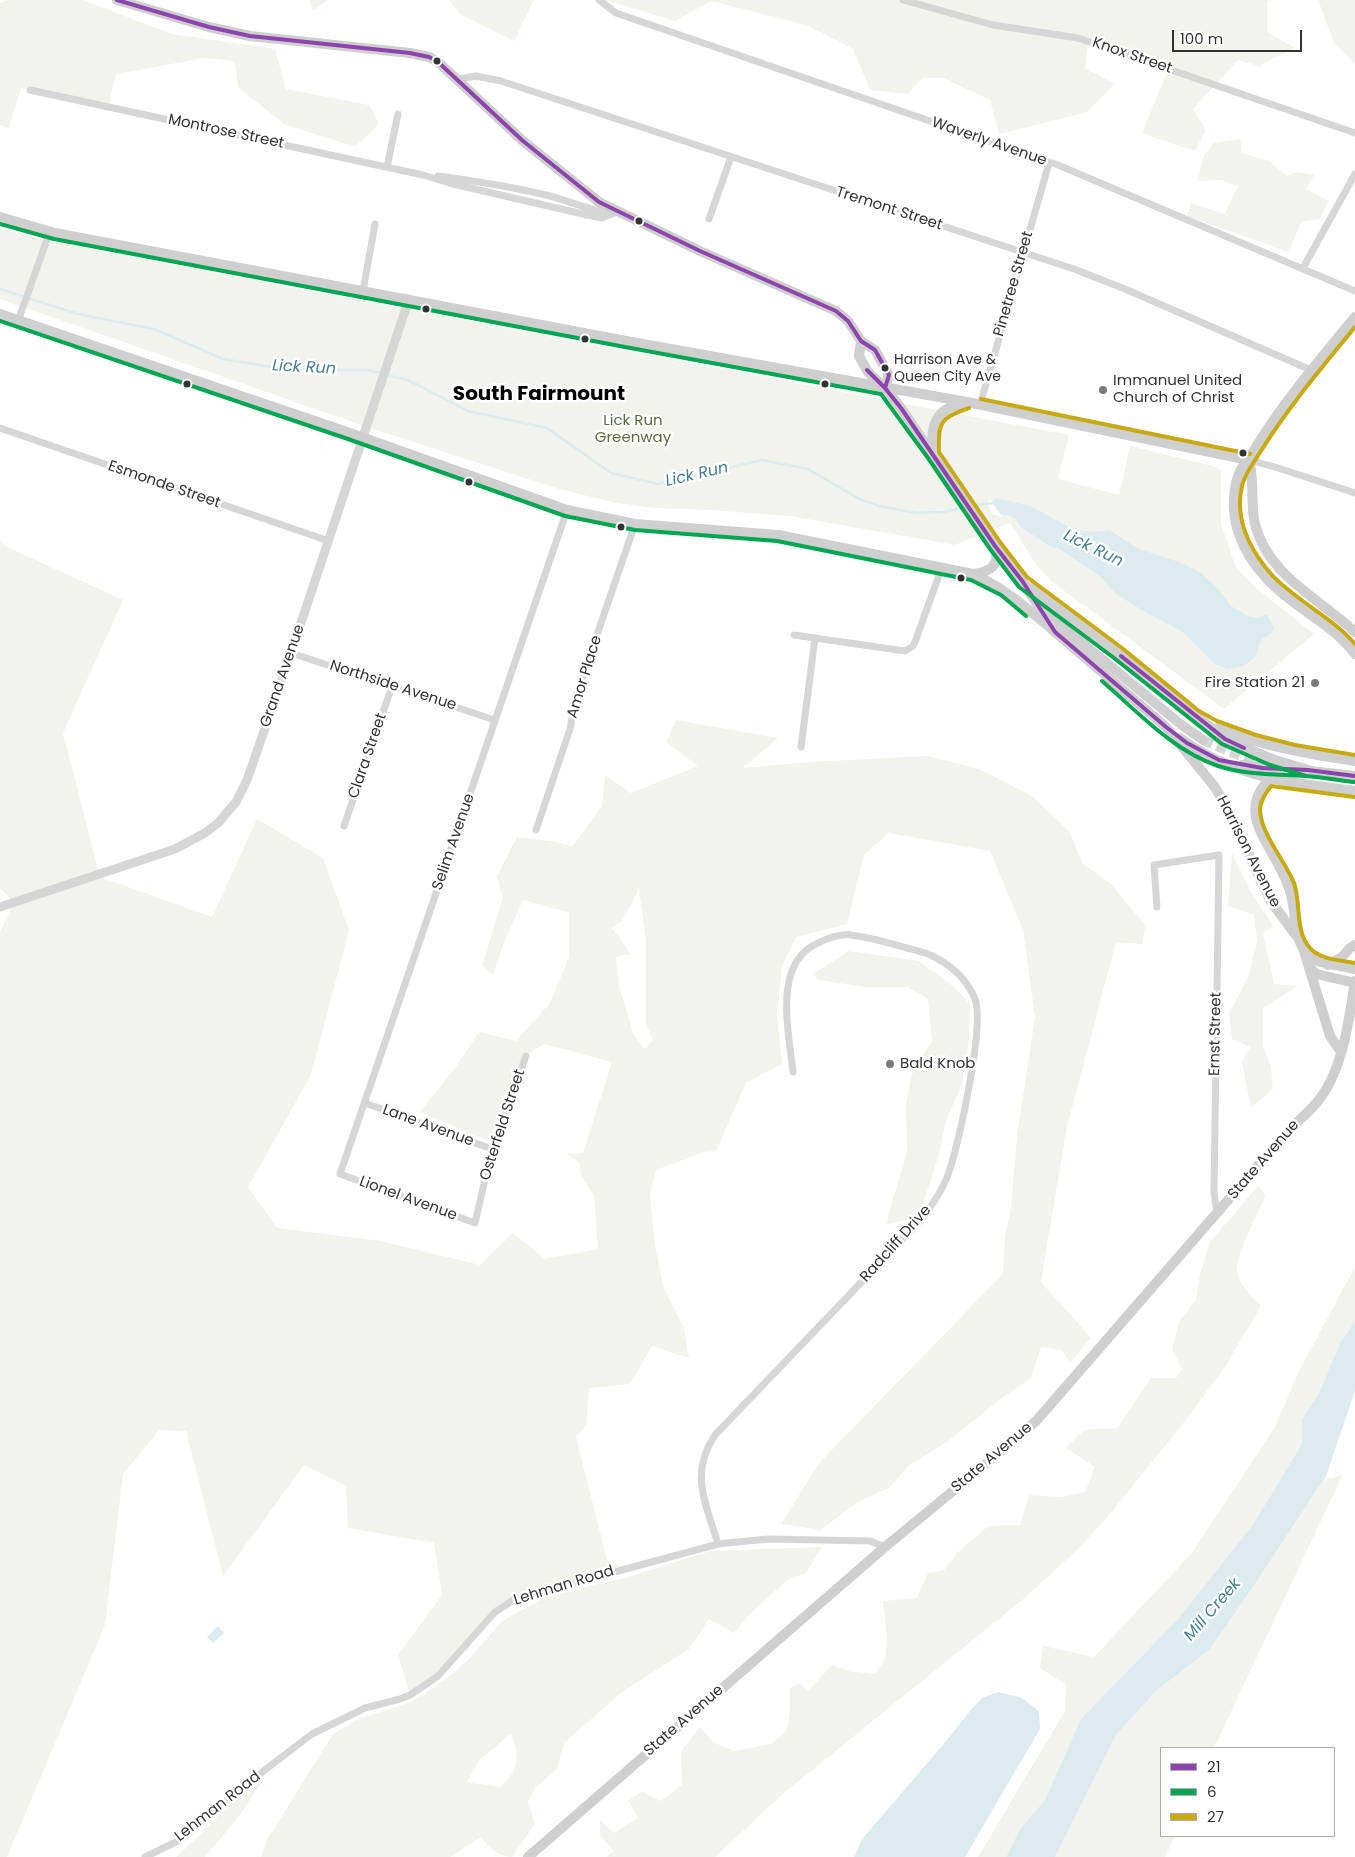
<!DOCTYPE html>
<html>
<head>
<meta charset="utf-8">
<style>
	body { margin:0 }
	#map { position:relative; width:1355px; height:1857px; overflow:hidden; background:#fff; font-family:Poppins,sans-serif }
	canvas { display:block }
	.legend { position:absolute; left:1160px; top:1747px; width:175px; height:90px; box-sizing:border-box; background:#fff; border:1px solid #adadad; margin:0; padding:6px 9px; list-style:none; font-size:15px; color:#323232 }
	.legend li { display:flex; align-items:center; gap:10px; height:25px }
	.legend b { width:25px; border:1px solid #adadad }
	.scale { position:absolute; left:1172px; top:30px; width:130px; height:22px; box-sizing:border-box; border:2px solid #323232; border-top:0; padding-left:6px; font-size:15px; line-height:18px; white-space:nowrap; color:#323232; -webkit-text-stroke:4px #fff; paint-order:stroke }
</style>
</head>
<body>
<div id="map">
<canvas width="1355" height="1857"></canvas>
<ul class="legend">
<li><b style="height:6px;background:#8e44ad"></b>21</li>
<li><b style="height:6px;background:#00a651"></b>6</li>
<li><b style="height:6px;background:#c8aa10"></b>27</li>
</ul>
<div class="scale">100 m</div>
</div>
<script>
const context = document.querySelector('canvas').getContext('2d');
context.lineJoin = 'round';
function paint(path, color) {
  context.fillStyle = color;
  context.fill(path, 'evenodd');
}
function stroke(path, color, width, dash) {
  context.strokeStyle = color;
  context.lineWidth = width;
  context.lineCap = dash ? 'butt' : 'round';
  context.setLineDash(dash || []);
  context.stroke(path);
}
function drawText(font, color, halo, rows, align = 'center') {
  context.font = font + ' Poppins,sans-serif';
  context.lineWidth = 5;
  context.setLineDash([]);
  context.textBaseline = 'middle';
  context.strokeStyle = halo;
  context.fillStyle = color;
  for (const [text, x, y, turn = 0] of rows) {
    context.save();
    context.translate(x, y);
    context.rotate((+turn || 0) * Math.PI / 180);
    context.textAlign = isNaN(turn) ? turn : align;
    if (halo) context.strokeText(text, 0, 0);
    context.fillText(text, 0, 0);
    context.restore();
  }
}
paint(new Path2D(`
	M9,0H83L172,34L275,49L286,89L369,105L379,124L355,147L284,124L238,87L235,61L205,58L116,74L108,107L21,88L9,128L0,125V3Z
	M310,0H328L313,11Z
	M449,0H534L514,41L460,14Z
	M605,0H1273L1267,1V32L1295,48L1259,66L1238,60L1193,109L1206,130L1195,151L1142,133L1171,63L1088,42L1085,68L1115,84L1087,112L999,134L990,100L943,78H922L908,94L870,90L853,49L806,25L711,1L675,21Z
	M1318,0H1355V64L1334,43Z
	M1241,139V153L1269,161L1287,176L1298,172L1314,175L1306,189L1329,201L1320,219L1301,222L1289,252L1187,216L1191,203L1225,214L1238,186L1221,180L1197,181L1204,155L1214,143Z
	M0,228L53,242L1069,435L1058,479L1119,495L1130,446L1213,466L1221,470V524L1234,562L1238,570L1255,587L1314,634L1224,709L1051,581L1035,563L1010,523L955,545L790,516L711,510L654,508L616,503L559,489L367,427L0,299Z
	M0,539L5,546L123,600L63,733L100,877L212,917L257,819L323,858L349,930L311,1075L248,1187L277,1228L381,1241L480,1265L513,1233L545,1259L598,1249L594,1195L581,1175L579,1162L567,1154L583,1153L612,1062L544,1044L522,1058L489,1141L420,1112L455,1068L479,1032L516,1041L550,1003L569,957V912L523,900L504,942L493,975L482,966L503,897L497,877L517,837L557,842L572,847L602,806L605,775L631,793L698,766L666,742L676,720L778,738L743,768L810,762L927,756L979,769L1032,796L1069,831L1083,864L1111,884L1146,926L1142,944L1116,942L1067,1127L1041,1282L1091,1338L1070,1363L1062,1350L1041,1347L1031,1378L999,1400L947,1442L908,1466L890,1487L856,1503L821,1530L781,1524L820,1462L1003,1274L1005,1236L1011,1207L1017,1135L1035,1017L1023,930L990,851L889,833L864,855L847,924L796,937L782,966L777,1016L782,1064L746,1083L716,1151L704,1152L656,1170L650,1194L654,1238L663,1286L684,1328L689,1358L652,1346L630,1384L589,1388L586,1425L576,1437L607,1560L623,1568L504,1604L438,1676L410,1695L398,1655L442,1595L434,1543L348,1528L346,1486L304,1465L223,1576L186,1431L159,1430L123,1474L105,1625L7,1857H0V932L14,902L0,888ZM639,889L646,942V1024L653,1040L644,1049L633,1033L619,986L616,957L630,954L619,937L611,928L622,921Z
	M1232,853L1251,892L1273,926L1263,933L1274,984L1298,986L1263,1008V1046L1271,1067L1273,1089L1251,1108L1242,1062L1250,1047L1232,1039L1229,1014L1249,975L1257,940L1254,915L1228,906Z
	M849,951L919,961L954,987L970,1004L969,1040L962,1084L946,1121L939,1154L922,1207L907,1220L886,1224L907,1151L906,1104L912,1074L932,1041L928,999L908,987H866L818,980L813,974Z
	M1258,1186L1266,1195C1259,1212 1235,1255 1237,1271C1239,1286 1252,1296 1261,1306L1226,1365L1189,1416L1110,1514L1077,1550L1027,1596L785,1792L715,1857H607L614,1851L600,1835V1820L614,1833L638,1818L628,1800L642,1792L661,1801L682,1785L681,1751L700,1727L713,1742L733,1751L771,1744L787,1731L790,1710V1688L800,1683L808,1691L832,1665L849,1671L875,1674L885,1659L887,1638L883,1601L917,1598L928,1573L944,1570L957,1553L988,1526L1020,1525L1029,1495L1060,1497L1085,1492L1095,1467L1066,1448L1084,1430L1118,1428L1151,1378H1176L1182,1369L1172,1349L1179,1322L1196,1300L1200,1274L1210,1242Z
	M1355,1267V1321L1340,1343L1319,1393L1302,1419V1444L1252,1526L1177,1620L1081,1719L1045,1800L1020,1829L1006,1857H978L1065,1711L1066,1685L1040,1668L1043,1646L1094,1657L1192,1553L1274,1429L1300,1369Z
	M1343,1474L1214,1748H1161V1836H1175L1165,1857H1055L1116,1735L1156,1691L1209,1650L1251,1590L1323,1481Z
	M822,1547L806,1573L787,1580L751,1613L734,1633L709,1619L689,1649L622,1692L564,1743L557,1769L536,1787L528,1802L535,1824L512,1857C498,1857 488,1847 481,1837L450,1857H261L267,1840L333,1734L358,1719L412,1702L445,1680L468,1660L502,1621L543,1599L600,1583L626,1578L710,1551ZM511,1733C520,1757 519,1769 501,1787L467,1782L478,1762Z
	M264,1779L239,1816L205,1857H176L200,1835L228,1805Z`), '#f2f3ed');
paint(new Path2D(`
	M996,498L1031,506L1072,529L1093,532L1109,530L1139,549L1179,562L1200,572L1219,590L1231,606L1248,616L1257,618L1267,614L1274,628L1271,634L1263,638L1259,644L1256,656L1244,666L1228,669L1215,664L1183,632L1140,609L1115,593L1100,576L1058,548L1051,547L1021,527L1016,519L1008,515L994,513L989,503Z
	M1355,1321V1391L1326,1476L1251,1590L1209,1650L1156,1691L1116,1735L1055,1857H1006L1020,1829L1045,1800L1081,1719L1177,1620L1252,1526L1302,1444V1419L1319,1393L1340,1343Z
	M218,1626L224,1633L213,1643L207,1637Z
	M998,1692L1022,1698L1039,1711L1040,1729L965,1857H854L863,1838L948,1739L970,1711L982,1698Z`), '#dbebf0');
paint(new Path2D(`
	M990,499L1002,517L992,514L987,503Z`), '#fff');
stroke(new Path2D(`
	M0,289L78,314L154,329L223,359L290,370H366L381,373
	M386,375L407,380L418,385L468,411L547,428L611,473L658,484L762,460L808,469L859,499L879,506L917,513L943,512L966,507
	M971,506L993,503`), '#dbebf0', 2.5);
stroke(new Path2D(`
	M1203,740L1246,758L1279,765`), '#d6d6d6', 10, [10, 5]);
stroke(new Path2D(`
	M599,0L616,13L1058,165L1355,291
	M903,0L993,25L1078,38L1355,133
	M458,79L476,76L501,81L1074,269L1125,289L1311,370
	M30,90L423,175L453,184L587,215L602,218L617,212
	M387,167L398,114
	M438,176C476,181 513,187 550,196C572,202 590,211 613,212
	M709,219L731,157
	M1303,268L1355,174
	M363,291L375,224
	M18,321L50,231
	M980,405L1049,163
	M0,428L329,541
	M1249,460L1278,468L1355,493
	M794,635L905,651L913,646L915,642L942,567
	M291,653L495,720
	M801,747L815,638
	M344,826L392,686
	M536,830L570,729L576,696L635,524
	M1157,907L1154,865L1219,855L1214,1192L1217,1213
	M526,1056L492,1149L475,1223L340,1174L567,510
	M365,1103L492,1149
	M718,1544C706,1504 689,1473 715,1435L920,1221C931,1207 943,1190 949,1172C959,1143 985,1025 975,999C966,977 947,962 926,953C902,947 876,938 851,935C840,934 828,938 818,943C772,963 789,1032 793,1072
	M145,1857L180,1840L194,1829L232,1795L312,1734L365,1708L400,1699L410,1695L438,1676L495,1612L515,1599L718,1544L768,1539L870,1541L885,1547`), '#d6d6d6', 7);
stroke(new Path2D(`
	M0,907L175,849L205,833L218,823L236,802L247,780L289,659L409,299`), '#d6d6d6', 9);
stroke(new Path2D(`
	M117,0L209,27L250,36L410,53L429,57L437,61L523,141L599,202L700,251L836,311L848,321L861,341L875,350L889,375L885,388
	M0,217L55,233L626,341L967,402L1249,460
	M0,314L350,433L567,510L635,524L778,535L973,574C1005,588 1029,610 1055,632
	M1355,317C1318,362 1279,407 1250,457C1246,464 1240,468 1238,476C1226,515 1241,552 1268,580C1294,608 1332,623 1355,654
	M861,341L859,356L868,372L885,388L901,408L995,546L1023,582L1055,632L1166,727L1214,786L1227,807L1270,900L1298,938L1304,951L1330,1036L1341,1052
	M933,451C930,425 936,409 963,403
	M1249,460C1255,481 1250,503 1255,524C1268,576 1319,598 1355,632
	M974,574C991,571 1000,566 995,548
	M1030,587L1118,653L1225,739L1272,759L1308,770
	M1047,614L1183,726L1203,740
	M1217,728C1262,746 1308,754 1355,761
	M1180,738C1234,778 1292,783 1355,791
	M1242,765L1282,769
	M1281,769C1226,810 1274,843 1289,888C1294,903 1295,919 1297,934
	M1302,770L1355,776
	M1304,951L1317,961L1355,969
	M1328,965L1342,957L1350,948L1355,945
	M1309,967L1316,974L1355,983
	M528,1857L885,1547L1016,1439L1037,1420L1288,1131C1298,1121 1309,1112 1318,1101C1343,1070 1349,1020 1355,981`), '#cfcfcf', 10);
stroke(new Path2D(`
	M117,0L209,27L250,36L410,53L429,57L437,61L523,141L599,202L700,251L836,311L848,321L861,341L875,350L889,375L885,388
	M867,370L885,388L901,408L995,546L1023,582L1055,632L1166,727L1187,743L1219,760L1262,768L1308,770L1355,776
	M1121,656L1225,739L1244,748`), '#8e44ad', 4);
stroke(new Path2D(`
	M0,224L54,239L625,347L881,394L928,458L990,549L1019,587L1114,658L1222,744L1270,765L1306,776
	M0,321L348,439L565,516L635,530L777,541L971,580L1001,595L1026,616
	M1102,681C1137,711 1173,751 1218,766C1246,775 1276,774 1305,776C1321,777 1338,780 1354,782`), '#00a651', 4);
stroke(new Path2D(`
	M1355,327C1321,368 1287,409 1259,454C1251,467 1243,476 1241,491C1236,522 1251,551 1271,574C1296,601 1331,616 1355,644
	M981,399L1250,454
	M969,408C941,418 938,421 939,452L1000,542L1027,577L1122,648L1199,711L1217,721L1256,735L1295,745L1355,755
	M1354,797L1271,786C1266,793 1260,801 1260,810C1261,834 1285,861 1294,883C1301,903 1295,930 1309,947C1320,960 1339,960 1355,963`), '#c8aa10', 4);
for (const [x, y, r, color] of [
	[437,61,4.5,"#323232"],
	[639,221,4.5,"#323232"],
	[426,309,4.5,"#323232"],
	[585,339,4.5,"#323232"],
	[885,368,4.5,"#323232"],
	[187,384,4.5,"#323232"],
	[825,384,4.5,"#323232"],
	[1103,390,5,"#7a7a7a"],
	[1243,453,4.5,"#323232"],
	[469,482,4.5,"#323232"],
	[621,527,4.5,"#323232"],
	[961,578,4.5,"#323232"],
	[1315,683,5,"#7a7a7a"],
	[890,1064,5,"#7a7a7a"]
]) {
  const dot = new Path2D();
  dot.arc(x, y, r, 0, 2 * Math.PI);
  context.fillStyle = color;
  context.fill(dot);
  stroke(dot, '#fff', 2);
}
drawText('14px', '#323232', '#fff', [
	["Harrison Ave &",894,360],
	["Queen City Ave",894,377]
], 'left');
drawText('15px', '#323232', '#fff', [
	["Knox Street",1132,56,19],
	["Montrose Street",226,132,12],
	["Waverly Avenue",989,142,19],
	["Tremont Street",889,209,18],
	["Pinetree Street",1014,284,-74],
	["Esmonde Street",164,485,19],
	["Grand Avenue",283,676,-71],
	["Amor Place",585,677,-73],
	["Northside Avenue",393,686,18],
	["Clara Street",368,756,-71],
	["Selim Avenue",454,842,-71],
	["Harrison Avenue",1248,852,63],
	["Ernst Street",1216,1034,-89],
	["Osterfeld Street",503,1125,-72],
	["Lane Avenue",428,1126,20],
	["State Avenue",1264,1160,-49],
	["Lionel Avenue",408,1199,20],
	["Radcliff Drive",896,1244,-48],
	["State Avenue",992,1458,-40],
	["Lehman Road",564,1586,-17],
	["State Avenue",684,1721,-41],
	["Lehman Road",218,1807,-38]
]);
drawText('15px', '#323232', '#fff', [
	["Immanuel United",1113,381],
	["Church of Christ",1113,398],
	["Fire Station 21",1305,683,"right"],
	["Bald Knob",900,1064]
], 'left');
drawText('15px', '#5c6c41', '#fff', [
	["Lick Run",633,421],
	["Greenway",633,438]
]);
drawText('italic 16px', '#447e90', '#fff', [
	["Lick Run",304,368,3],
	["Lick Run",697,475,-13],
	["Lick Run",1093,549,26],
	["Mill Creek",1213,1610,-49]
]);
drawText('bold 20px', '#000', '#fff', [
	["South Fairmount",539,395]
]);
</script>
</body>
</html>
